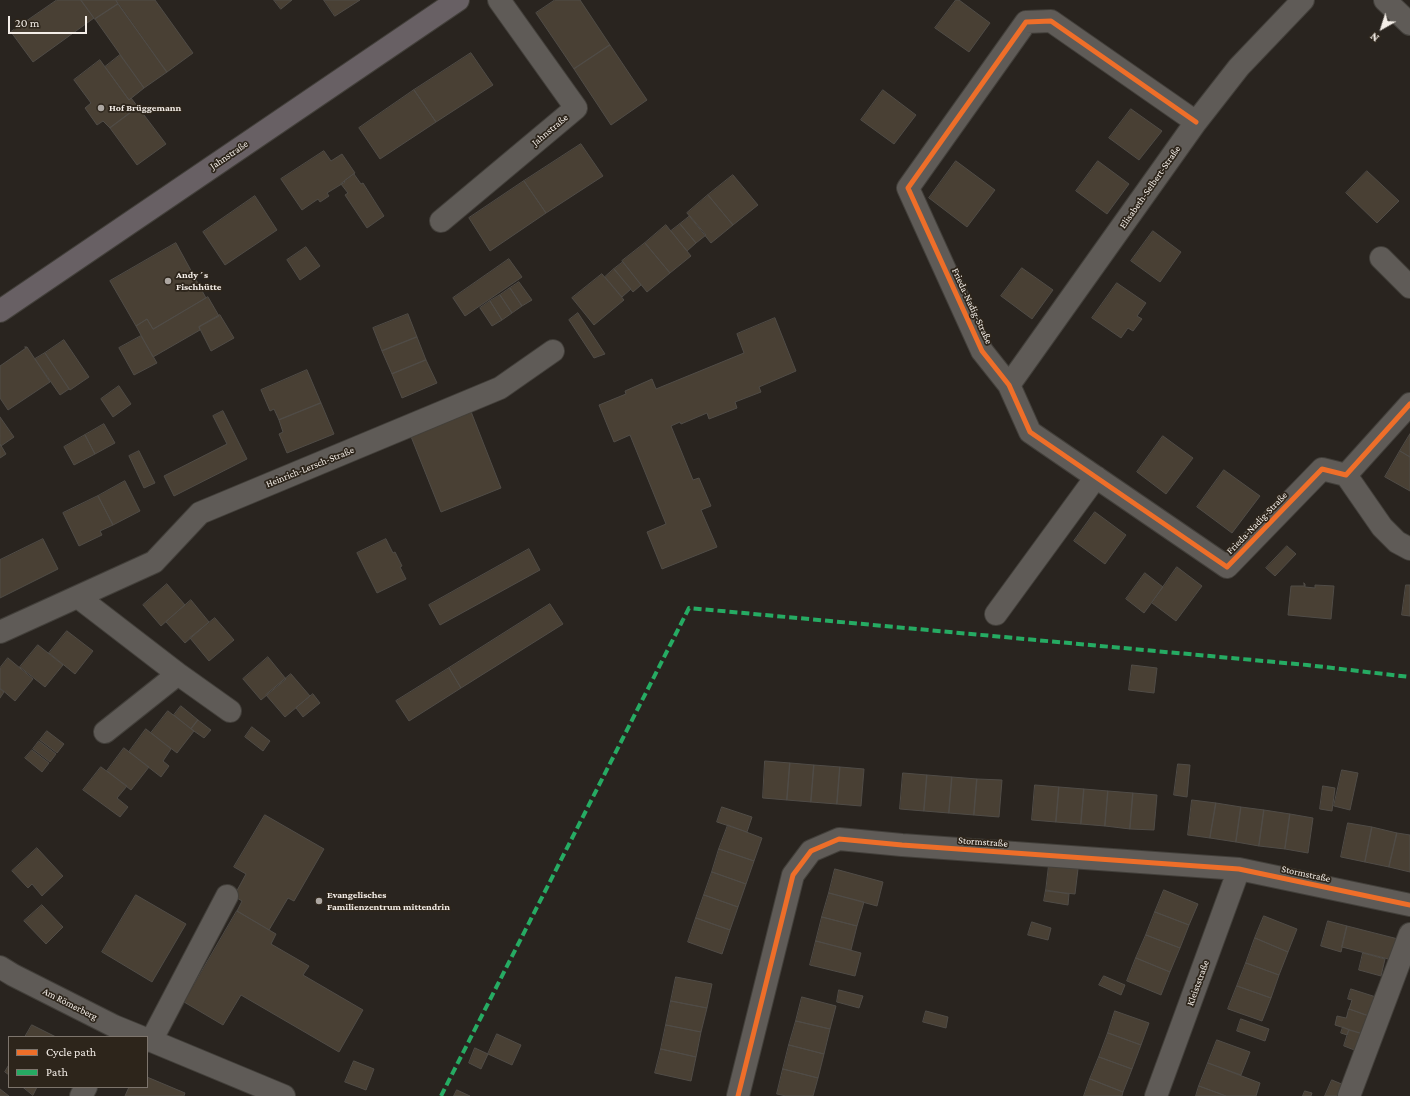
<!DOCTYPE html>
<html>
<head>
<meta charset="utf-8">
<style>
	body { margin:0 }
	#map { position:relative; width:1410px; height:1096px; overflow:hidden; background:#29241f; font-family:"Crimson Pro",serif }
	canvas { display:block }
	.legend { position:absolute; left:8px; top:1036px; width:140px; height:52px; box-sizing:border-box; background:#2d251b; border:1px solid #7d756d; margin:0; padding:5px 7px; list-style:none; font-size:12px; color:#f4eee8 }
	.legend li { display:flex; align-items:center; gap:8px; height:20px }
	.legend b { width:20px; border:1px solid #7d756d }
	.north { position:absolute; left:1362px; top:8px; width:40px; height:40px; -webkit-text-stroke:3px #2d251b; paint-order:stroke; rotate:219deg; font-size:11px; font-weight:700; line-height:16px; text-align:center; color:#f4eee8 }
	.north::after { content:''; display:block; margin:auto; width:14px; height:18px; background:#f4eee8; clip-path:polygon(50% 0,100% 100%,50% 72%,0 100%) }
	.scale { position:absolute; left:8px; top:16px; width:79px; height:18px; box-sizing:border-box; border:2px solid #f4eee8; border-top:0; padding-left:5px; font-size:12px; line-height:14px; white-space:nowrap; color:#f4eee8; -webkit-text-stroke:3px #2d251b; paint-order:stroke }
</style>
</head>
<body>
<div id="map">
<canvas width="1410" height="1096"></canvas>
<ul class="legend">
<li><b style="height:5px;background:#ee6e29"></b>Cycle path</li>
<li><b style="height:5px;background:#26ab63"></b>Path</li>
</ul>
<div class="north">N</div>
<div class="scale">20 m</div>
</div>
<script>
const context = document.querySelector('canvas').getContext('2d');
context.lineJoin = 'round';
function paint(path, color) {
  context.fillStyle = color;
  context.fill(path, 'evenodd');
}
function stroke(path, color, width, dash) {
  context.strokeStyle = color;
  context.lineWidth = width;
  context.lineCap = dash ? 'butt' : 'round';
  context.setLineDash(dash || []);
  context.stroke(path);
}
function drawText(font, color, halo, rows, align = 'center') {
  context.font = font + ' "Crimson Pro",serif';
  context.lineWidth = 3.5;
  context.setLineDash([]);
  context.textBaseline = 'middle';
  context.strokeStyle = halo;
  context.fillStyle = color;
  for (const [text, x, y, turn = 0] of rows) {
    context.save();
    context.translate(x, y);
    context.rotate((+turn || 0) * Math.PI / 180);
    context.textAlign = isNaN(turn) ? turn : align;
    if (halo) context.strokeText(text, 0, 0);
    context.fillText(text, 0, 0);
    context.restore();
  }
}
const building = new Path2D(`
	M57,0H81L94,18L33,62L11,32Z
	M81,0H116L118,4L95,19Z
	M116,0H155L193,53L167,72Z
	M274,0H292L281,9Z
	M324,0H360L335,16Z
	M555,0H580L610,45L574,69L536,13Z
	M956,0H959L990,23L969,52L935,28Z
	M118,4L167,72L144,88L95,19Z
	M610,45L647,100L611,125L574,69Z
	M471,53L493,85L436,122L414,90Z
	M120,55L144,88L129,100L105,67Z
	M100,60L129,100L131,98L138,107L110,128L103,121L97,125L85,108L91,103L74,80Z
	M414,90L436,122L380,159L359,128Z
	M883,90L916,115L894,144L861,120Z
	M138,107L166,144L137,165L110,128Z
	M1131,109L1162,131L1139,160L1109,138Z
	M581,144L603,176L546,213L524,181Z
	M324,151L331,161L342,154L355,173L344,181L345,182L327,193L329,196L320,202L318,199L302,210L281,179Z
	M956,161L995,190L967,227L929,198Z
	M1098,161L1129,184L1107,214L1076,191Z
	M1367,171L1399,201L1377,223L1346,193Z
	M354,174L361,184L363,183L384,216L367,228L345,195L348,193L341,184Z
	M733,175L758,205L733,225L708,195Z
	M524,181L546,213L490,251L469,218Z
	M708,195L733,225L711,243L687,213Z
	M255,196L277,230L225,265L203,232Z
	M690,216L706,235L696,243L680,224Z
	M680,224L696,243L687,251L671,231Z
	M666,225L691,256L670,273L645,243Z
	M1153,231L1181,252L1160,282L1131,261Z
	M176,243L206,298L153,329L147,319L136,326L110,281Z
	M645,243L670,273L647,292L622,261Z
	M306,247L320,266L300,280L287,260Z
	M509,259L522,277L465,316L453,298Z
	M623,262L641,285L633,292L614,269Z
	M1022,268L1053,290L1032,319L1001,296Z
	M614,269L631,289L622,297L605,277Z
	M602,274L624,300L594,325L572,298Z
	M519,282L532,300L522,306L510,288Z
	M1117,283L1146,303L1137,316L1142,319L1133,331L1128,328L1121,338L1092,318Z
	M510,288L522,306L512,313L500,295Z
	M500,295L512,313L502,320L490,301Z
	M208,297L219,316L199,327L200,330L153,357L136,326L147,319L153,329Z
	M490,301L502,320L492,326L480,308Z
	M578,313L605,354L594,358L569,320Z
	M408,314L417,337L382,351L373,328Z
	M220,315L234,338L211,351L199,327Z
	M775,318L796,371L759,387L761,392L735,402L737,408L709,419L707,413L681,424L680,422L671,426L693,480L699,478L711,506L701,510L717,547L662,569L647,532L666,524L630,435L614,442L599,405L626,394L625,391L652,379L656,389L744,353L737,334Z
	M141,336L157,363L134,375L119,348Z
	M417,337L426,360L392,374L382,351Z
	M64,340L89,377L70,390L45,353Z
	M25,347H27L50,382L8,410L0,398V366L26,348Z
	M45,353L69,389L60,395L35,359Z
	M426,360L437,383L402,398L392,374Z
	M307,370L321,403L279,420L274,409L270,411L261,390Z
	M119,386L131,404L113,417L101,399Z
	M321,403L334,434L287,453L279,434L283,432L279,420Z
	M470,409L501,488L441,512L410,434Z
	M223,411L247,459L174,496L164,476L227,444L213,416Z
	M0,417L14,437L1,446L0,444Z
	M104,424L115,443L95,454L85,435Z
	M1410,434V457L1400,451Z
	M85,435L95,454L74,465L64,447Z
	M1163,436L1193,458L1166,494L1137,472Z
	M0,444L6,454L0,458Z
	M139,451L155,483L144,488L129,456Z
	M1400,451L1410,457V491L1385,477Z
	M1224,470L1260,496L1232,533L1197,507Z
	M125,481L140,511L113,525L98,496Z
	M98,496L113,525L100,531L102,535L79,546L63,513Z
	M1095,512L1126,535L1105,564L1074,541Z
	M43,539L58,569L0,598V560Z
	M386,539L393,553L395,552L402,566L400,567L406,579L377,593L357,553Z
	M1287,546L1296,554L1275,576L1266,568Z
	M529,549L540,570L440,625L429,605Z
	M1177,567L1202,586L1176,621L1152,603Z
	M1145,573L1163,587L1144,613L1126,599Z
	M1304,583L1305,584V587L1315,588V585L1334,586L1331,619L1288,615L1291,586H1304Z
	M167,584L185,605L161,626L143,605Z
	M1406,585H1410V616L1402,615Z
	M191,600L209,622L185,643L166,622Z
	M550,604L563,624L461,688L449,668Z
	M215,618L234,640L209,661L190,638Z
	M67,631L93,651L75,674L49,653Z
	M38,645L63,665L45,687L20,667Z
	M268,657L286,679L261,700L243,679Z
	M8,658L33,679L15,701L0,688V668Z
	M1132,665L1157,668L1154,693L1129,690Z
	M449,668L461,688L409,721L396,701Z
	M291,674L310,696L285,717L266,695Z
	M0,689L4,692L0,698Z
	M313,694L320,703L303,717L296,708Z
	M181,706L198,720L191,729L174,715Z
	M168,711L194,731L177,753L151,733Z
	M198,720L211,730L204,738L191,729Z
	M252,727L270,741L263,751L245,737Z
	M146,729L171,749L163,761L169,766L161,777L129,752Z
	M47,731L64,744L57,753L40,740Z
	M39,741L56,754L50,762L33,749Z
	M124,748L149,767L131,790L107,771Z
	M32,750L49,763L42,772L25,758Z
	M765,761L790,763L787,800L763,798Z
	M790,763L814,765L811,802L787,800Z
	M1178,764L1190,765L1187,797L1174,795Z
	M814,765L840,767L837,804L811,802Z
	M101,767L127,786L117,798L128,807L120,817L83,790Z
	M840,767L864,769L861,806L837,804Z
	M1342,770L1358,773L1350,810L1334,806Z
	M903,773L927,775L924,811L900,809Z
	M927,775L952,777L949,813L924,811Z
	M952,777L977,779L974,815L949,813Z
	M977,779L1002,780L999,817L974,815Z
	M1035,785L1059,787L1056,822L1032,820Z
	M1323,786L1335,788L1332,811L1320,809Z
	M1059,787L1084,789L1081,824L1056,822Z
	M1084,789L1108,791L1105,826L1081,824Z
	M1108,791L1133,793L1130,829L1105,826Z
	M1133,793L1157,795L1154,830L1130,829Z
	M1192,800L1216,803L1210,838L1188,835Z
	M1216,803L1241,807L1236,842L1210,838Z
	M722,807L752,817L747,832L717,822Z
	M1241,807L1264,810L1259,846L1236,842Z
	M1264,810L1290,814L1285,849L1259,846Z
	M1290,814L1313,818L1308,853L1285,849Z
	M265,815L324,849L294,901L288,898L269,930L237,911L242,901L234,896L246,874L234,867Z
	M1348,823L1372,827L1365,862L1341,857Z
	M728,825L762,838L754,861L719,849Z
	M1372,827L1397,833L1389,867L1365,862Z
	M1397,833L1410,835V872L1389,867Z
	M37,848L63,876L42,896L32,884L28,888L12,871Z
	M719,849L754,861L746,884L712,872Z
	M1049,865L1078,869L1075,894L1046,891Z
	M835,869L883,882L877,906L829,893Z
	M712,872L746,884L738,907L704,895Z
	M1046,890L1069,894L1068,905L1044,901Z
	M1164,890L1198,904L1189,925L1155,912Z
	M829,893L864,902L857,926L822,917Z
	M136,895L186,924L152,982L102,952Z
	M704,895L738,907L730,930L696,918Z
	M42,905L63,927L46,944L24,921Z
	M237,911L276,934L271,944L309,966L303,975L363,1010L339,1052L241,995L223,1025L184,1002Z
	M1155,912L1189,925L1180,948L1146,935Z
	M1264,916L1297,929L1288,952L1255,938Z
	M822,917L857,926L851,950L816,941Z
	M696,918L730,930L722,954L688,942Z
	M1328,921L1347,926L1341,952L1321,946Z
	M1032,922L1051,928L1048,940L1028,935Z
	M1347,926L1402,940L1396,961L1342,947Z
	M1146,935L1180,948L1170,972L1136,958Z
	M1255,938L1288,952L1279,975L1246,963Z
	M816,941L861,953L855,976L810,965Z
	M1363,953L1385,959L1381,976L1359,970Z
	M1136,958L1170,972L1161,995L1127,981Z
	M1246,963L1279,975L1271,998L1237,986Z
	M1104,976L1125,985L1121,995L1099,985Z
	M676,977L712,984L707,1008L671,1001Z
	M1237,986L1271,998L1262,1021L1228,1009Z
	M1351,989L1376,997L1369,1016L1349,1009L1352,1000L1348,999Z
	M839,990L863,996L859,1008L837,1002Z
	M802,997L836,1006L830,1029L796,1021Z
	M671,1001L707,1008L701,1032L666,1025Z
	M1349,1009L1369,1016L1363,1034L1335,1025L1337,1016L1346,1018Z
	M926,1011L948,1017L946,1028L923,1022Z
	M1115,1011L1149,1023L1141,1045L1108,1033Z
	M1241,1019L1269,1029L1265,1041L1237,1031Z
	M796,1021L830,1029L824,1054L789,1045Z
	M32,1025L56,1037H25Z
	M666,1025L701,1032L696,1057L661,1049Z
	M1343,1027L1349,1030L1347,1035L1341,1033Z
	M1349,1030L1363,1034L1357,1051L1344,1046Z
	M1108,1033L1141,1045L1132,1069L1099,1057Z
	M497,1034L521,1045L512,1065L488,1054Z
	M1217,1040L1250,1052L1241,1075L1208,1063Z
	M789,1045L824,1054L818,1078L783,1069Z
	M475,1048L488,1054L481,1069L469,1063Z
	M661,1049L696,1057L691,1081L655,1073Z
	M1099,1057L1132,1069L1123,1092L1090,1079Z
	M354,1061L374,1069L366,1090L345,1082Z
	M1208,1063L1260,1083L1256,1096H1226L1199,1086Z
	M9,1065V1075L5,1072Z
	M783,1069L818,1078L813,1096H786L777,1094Z
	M147,1077L185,1093L184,1096H125L129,1087H147Z
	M1090,1079L1123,1092L1122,1096H1084Z
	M1332,1080L1344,1085L1340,1096H1325Z
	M1199,1086L1226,1096H1196Z
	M23,1087H37L33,1095Z
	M0,1089L9,1096H0Z
	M457,1090L470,1096H454Z
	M1305,1091L1312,1093L1311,1096H1303Z`);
paint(building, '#494034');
stroke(building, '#504c47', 1);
const minor = new Path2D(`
	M1385,0L1410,24
	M1196,122L1051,21L1026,22L908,188L982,351L1009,385L1030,432L1227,567L1322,469L1346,475
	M441,221L576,108L499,0
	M1381,258L1410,287
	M1009,385L1196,122L1239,67L1303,0
	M1346,475L1382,527L1397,542L1410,549
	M1346,475L1410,404
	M78,597L178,674L230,711
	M996,614L1096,477
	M0,632L154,562L200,513L500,388L553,351
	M105,732L178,674
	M0,967L13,975L114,1026L141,1037
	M147,1039L284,1096
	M151,1041L227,896
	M81,1096L86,1087
	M738,1096L793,875L811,851L839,839L902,845L1239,869L1410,905
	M1156,1096L1239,869
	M1349,1096L1410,934`);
const major = new Path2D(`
	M0,311L458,0`);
stroke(minor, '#423f3a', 24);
stroke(major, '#423f3a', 24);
stroke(minor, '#5f5b57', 22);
stroke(major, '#686064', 22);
stroke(new Path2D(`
	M441,1096L689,608L1307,665L1410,677`), '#26ab63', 4, [8, 4]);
stroke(new Path2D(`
	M1196,122L1051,21L1026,22L908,188L982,351L1009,385L1030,432L1227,567L1322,469L1346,475L1410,404
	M738,1096L793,875L811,851L839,839L902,845L1239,869L1410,905`), '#ee6e29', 5);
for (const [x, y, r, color] of [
	[101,108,4,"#ada7a2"],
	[168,281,4,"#ada7a2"],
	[319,901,4,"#ada7a2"]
]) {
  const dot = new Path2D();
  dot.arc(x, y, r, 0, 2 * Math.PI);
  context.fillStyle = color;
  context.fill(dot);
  stroke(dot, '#2d251b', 1.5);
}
drawText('bold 10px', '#f4eee8', '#2d251b', [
	["Hof Brüggemann",109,108],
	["Andy´s",176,275],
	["Fischhütte",176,287],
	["Evangelisches",327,895],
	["Familienzentrum mittendrin",327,907]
], 'left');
drawText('10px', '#f4eee8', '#2d251b', [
	["Jahnstraße",550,130,-40],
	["Jahnstraße",229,155,-34],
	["Elisabeth-Selbert-Straße",1150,187,-55],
	["Frieda-Nadig-Straße",972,306,65],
	["Heinrich-Lersch-Straße",310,467,-22],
	["Frieda-Nadig-Straße",1257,523,-46],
	["Stormstraße",983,842,4],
	["Stormstraße",1306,874,12],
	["Kleiststraße",1198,983,-70],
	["Am Römerberg",70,1004,27]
]);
</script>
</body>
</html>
